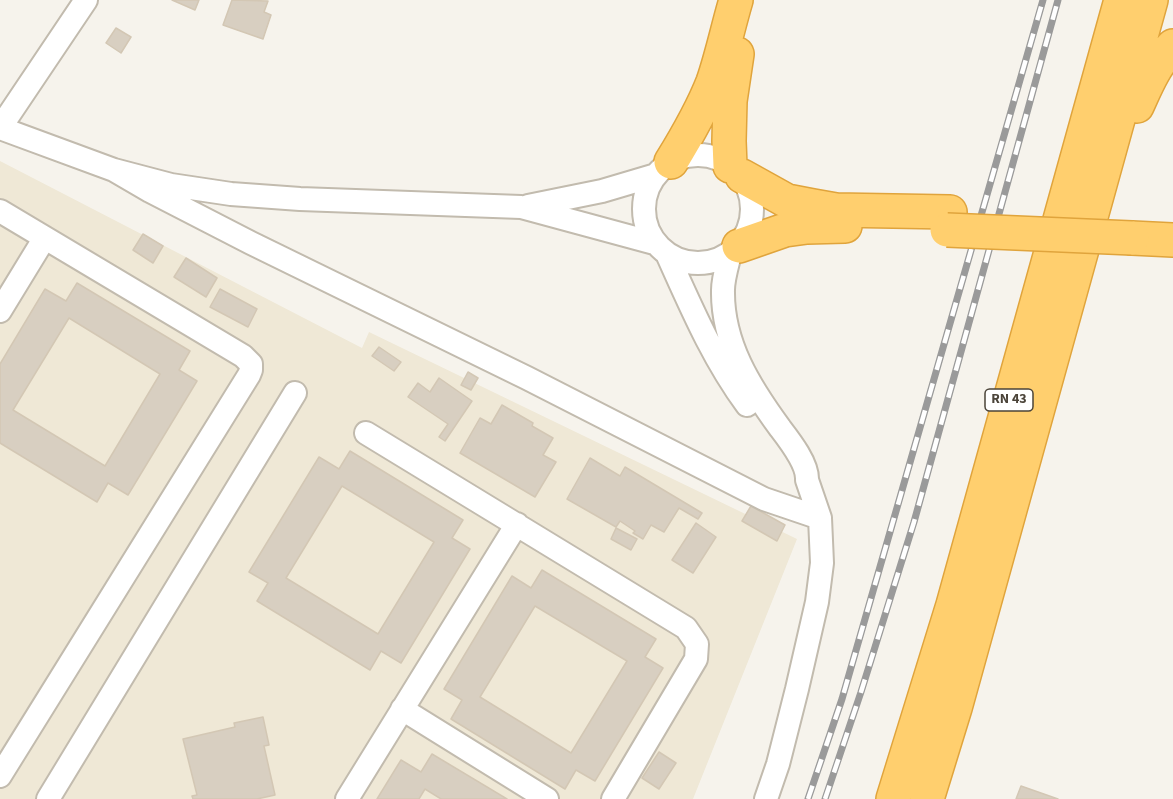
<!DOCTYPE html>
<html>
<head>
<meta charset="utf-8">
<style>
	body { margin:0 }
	canvas { display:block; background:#f6f3ec }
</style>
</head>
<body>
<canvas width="1173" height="799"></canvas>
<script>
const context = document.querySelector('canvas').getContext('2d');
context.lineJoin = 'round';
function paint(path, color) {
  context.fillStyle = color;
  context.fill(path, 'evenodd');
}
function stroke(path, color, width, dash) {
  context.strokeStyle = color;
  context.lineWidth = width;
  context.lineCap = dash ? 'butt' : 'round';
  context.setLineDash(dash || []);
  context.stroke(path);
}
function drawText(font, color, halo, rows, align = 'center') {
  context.font = font + ' "Source Sans 3",sans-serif';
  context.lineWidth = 5;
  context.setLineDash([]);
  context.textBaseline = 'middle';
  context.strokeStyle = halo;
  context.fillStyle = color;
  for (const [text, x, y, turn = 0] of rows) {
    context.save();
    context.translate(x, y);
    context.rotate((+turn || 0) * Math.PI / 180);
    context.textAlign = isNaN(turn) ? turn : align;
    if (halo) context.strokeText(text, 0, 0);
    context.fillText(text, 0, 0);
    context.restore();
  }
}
paint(new Path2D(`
	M0,161L362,348L369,332L797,539L693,799H0Z`), '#efe8d6');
const building = new Path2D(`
	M172,0H199L195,10Z
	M232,0L268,1L264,12L271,15L263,39L223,25Z
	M116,28L131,37L121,53L106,43Z
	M143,234L163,246L153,263L133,250Z
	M186,258L217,278L206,297L174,277Z
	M77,283L190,351L179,370L197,381L128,495L108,483L97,502L0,443V364L45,289L66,301ZM69,318L160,374L105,466L13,410Z
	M220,289L257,309L248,327L210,307Z
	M379,347L401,362L394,371L372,356Z
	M468,372L478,378L471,390L461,385Z
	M439,378L472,401L445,441L439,437L448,424L408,397L418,383L430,392Z
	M502,405L533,423L532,426L553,438L543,455L556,462L535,497L460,453L480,418L491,424Z
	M350,451L463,520L452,538L470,549L401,663L381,651L370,670L257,601L268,583L249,572L319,457L339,469ZM342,486L434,542L378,634L286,578Z
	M590,458L620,476L625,467L702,513L698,519L679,508L664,532L651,525L643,539L633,533L635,531L620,521L616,527L567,499Z
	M751,506L785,525L777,541L742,521Z
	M696,523L716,537L693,573L672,560Z
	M616,528L637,539L631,550L611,539Z
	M542,570L656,639L645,657L663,668L595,781L576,770L565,789L451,719L462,700L444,689L512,576L531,588ZM535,606L627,661L571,753L480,697Z
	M263,717L269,745L264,746L275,795L257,799H193L192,796L197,795L183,739L235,727L234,723Z
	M659,752L676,763L659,789L642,778Z
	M432,754L507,799H441L425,789L419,799H377L401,760L421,772Z
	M1021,786L1058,799H1016Z`);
paint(building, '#d8cfc1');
stroke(building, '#d3c7b4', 1.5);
const minor = new Path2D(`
	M0,128L114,170L171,185L231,194L300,199L521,207L654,243
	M0,128L86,0
	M644 209a54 54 0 1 1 108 0a54 54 0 1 1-108 0Z
	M114,170L150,191L251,243L527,378L764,499L820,518
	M528,206L602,191L656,175
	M0,211L243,356L251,364V370L249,375L0,776
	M730,254C727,266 723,279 723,290C722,343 750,387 780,428C790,441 808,464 807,480L820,518L822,563L817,602L797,689L778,764L766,799
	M668,256C691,307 713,359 747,405
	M0,311L44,239
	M366,433L686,628L697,644L696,659L613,799
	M402,709L547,799
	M48,799L295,393
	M347,799L517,524`);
const highway = new Path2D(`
	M1137,106C1147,84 1155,64 1173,46
	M671,162C687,136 702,110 713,82C722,56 728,27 736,0
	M730,166L729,141L730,101L737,54
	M742,176L787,201L813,206L836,210L950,212
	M1132,238L1173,240
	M739,246L785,230L807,227L845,226
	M893,799L953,605L1121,0
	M927,799L955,708L1151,0`);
stroke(minor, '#c2bbae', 26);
stroke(highway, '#e0a43c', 36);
stroke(minor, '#fff', 22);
stroke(highway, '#ffcf6e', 33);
const rail = new Path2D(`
	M808,799L842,699L1043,0
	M825,799L861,692L914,522L1058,0`);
stroke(rail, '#9a9a9a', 7);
stroke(rail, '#fff', 4.5, [14]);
const highwayBridge = new Path2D(`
	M947,230L1132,238`);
stroke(highwayBridge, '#e0a43c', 36, []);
stroke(highwayBridge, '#ffcf6e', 33);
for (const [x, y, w] of [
	[1009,400,48]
]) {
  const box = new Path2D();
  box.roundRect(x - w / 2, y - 11, w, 22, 4.5);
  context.fillStyle = '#fff';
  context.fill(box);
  stroke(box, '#4b4439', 1.5);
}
drawText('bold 14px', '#4b4439', null, [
	["RN 43",1009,400]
]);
</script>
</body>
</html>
